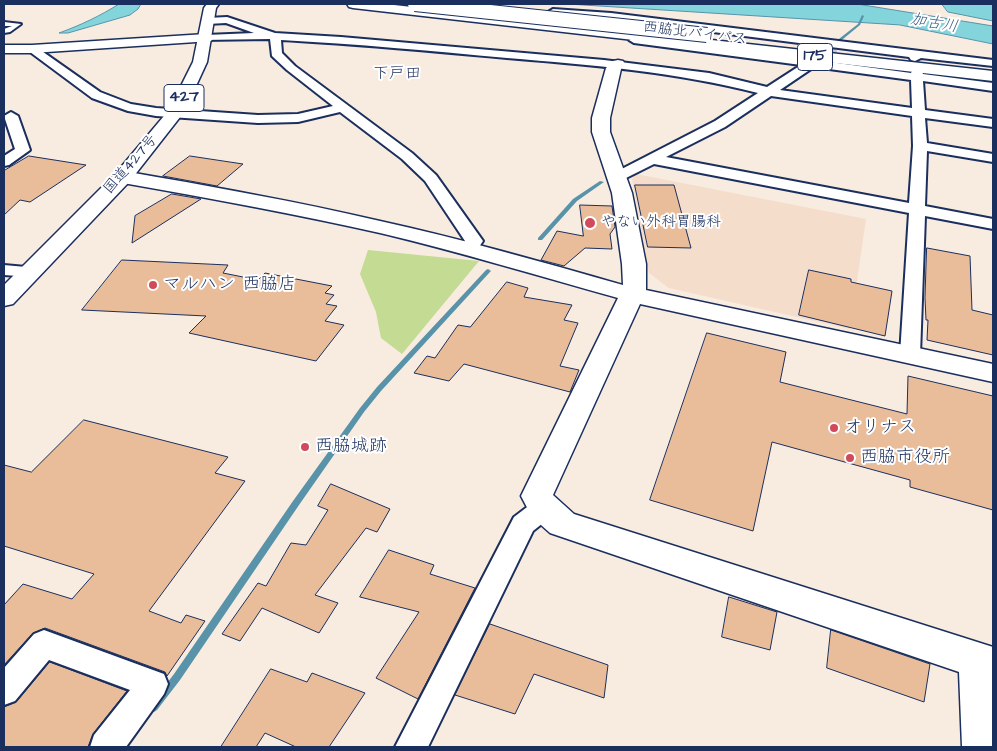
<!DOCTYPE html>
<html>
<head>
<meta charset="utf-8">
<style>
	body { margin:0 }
	#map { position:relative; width:997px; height:751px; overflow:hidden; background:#f8ebe0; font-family:"Architects Daughter",sans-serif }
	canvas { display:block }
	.frame { position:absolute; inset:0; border:5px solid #1b2f5e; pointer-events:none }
</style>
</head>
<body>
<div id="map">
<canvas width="997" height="751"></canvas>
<div class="frame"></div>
</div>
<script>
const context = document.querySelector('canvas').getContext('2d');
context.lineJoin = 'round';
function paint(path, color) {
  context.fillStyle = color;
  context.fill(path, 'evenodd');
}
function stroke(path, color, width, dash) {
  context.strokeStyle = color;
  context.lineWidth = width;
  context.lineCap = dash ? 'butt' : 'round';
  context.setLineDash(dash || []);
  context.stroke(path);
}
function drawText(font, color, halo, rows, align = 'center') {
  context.font = font + ' "Architects Daughter","Klee One",sans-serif';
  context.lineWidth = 4;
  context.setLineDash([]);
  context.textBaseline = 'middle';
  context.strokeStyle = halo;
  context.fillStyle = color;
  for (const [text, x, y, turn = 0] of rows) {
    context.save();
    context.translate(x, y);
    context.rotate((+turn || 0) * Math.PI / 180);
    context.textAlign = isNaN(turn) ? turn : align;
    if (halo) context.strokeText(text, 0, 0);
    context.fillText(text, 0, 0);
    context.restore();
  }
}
paint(new Path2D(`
	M636,174L866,219L850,329L669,288L649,273L632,179Z`), '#f4ddcb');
paint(new Path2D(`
	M368,250L479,261L402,354L381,338L376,312L360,274Z`), '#c3db92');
const water = new Path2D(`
	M119,4H141L138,9L130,15L68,33H59C81,25 100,16 119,4Z
	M568,4H857L993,26V44L900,25Z
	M942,4H993V21L948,12Z`);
paint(water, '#83d5db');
stroke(water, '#5993a9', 1);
paint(new Path2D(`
	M862,15L864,16L860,25L837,44H835V42L858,24Z
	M600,181L604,182L577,201L542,240H538V238L573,199Z
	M488,269L491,271L490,272L381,391L364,412L299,505L180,680L157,710L154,712L151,710L149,707L151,704L174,674L293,501L360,408L377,387L486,270Z`), '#5993a9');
const building = new Path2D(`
	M29,156L86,165L30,202L20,200L4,215V171Z
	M190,156L243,164L217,186L163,176Z
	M635,185H674L691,248L648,247Z
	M172,194L201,199L132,243L135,216Z
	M580,205L612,206L615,227L610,234L612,249L585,248L564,266L541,260L557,231L583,236Z
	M927,248L970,256L972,310L993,315V355L927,340L928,320H926L925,298Z
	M122,260L228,265L223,273L258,280L265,273L332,286L325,293L334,295L326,304L337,306L325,321L344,325L316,361L189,333L206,316L82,310Z
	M809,270L851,279V282L892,291L885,336L799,315Z
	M507,282L528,288L524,297L572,305L564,320L578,323L560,366L579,370L570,392L464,364L449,381L414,373L427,356L435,358L458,325L470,327Z
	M707,333L786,352L780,382L907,414L908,376L993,396V510L910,487V480L772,442L753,531L650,500Z
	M84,420L228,457L215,473L245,481L149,611L181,623L186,615L205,621L167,676L165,672L45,628L33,633L4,665V605L23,584L72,599L94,574L4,546V465L31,472Z
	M331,484L390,509L377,532L366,528L315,595L338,603L319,633L262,608L240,641L222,634L258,583L266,586L291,543L306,545L328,510L318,506Z
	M389,550L434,565L430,574L475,588L418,699L376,678L419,612L360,597Z
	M729,597L777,612L770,650L722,637Z
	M490,624L608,665L604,698L534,674L515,714L455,695Z
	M831,630L930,664L924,702L827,668Z
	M50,662L127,691L93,734L88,747H4V707L16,702Z
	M271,669L307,682L312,673L365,693L329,747H296L265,733L256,747H221Z`);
paint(building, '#e9bd99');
stroke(building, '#1b2f5e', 1);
stroke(new Path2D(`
	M817,60L834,47`), '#ccc5c6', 11, [11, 5.5]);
const service = new Path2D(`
	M4,22L21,24L10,32L4,33V29L12,26H4Z`);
const minor = new Path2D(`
	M553,9L611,13L993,60V66L921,58L915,61L911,60L909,57L611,19L549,14L548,12Z
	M227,17L275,33L341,37L604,60L709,73L767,87L801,65L634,43L629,40L634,37L810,59L817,57L821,58L822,61L911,73L913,69H921L923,74L993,83V91L923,81L925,110L993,119V127L925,118L927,143L993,154V162L927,151L925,206L993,219V229L925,216L920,355L917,360L910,362L903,360L900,355L909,213L654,164L622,180H612L609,177L612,174L715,121L758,93C676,72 592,65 507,58C432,51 356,44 281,40L282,53L295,66L412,153L436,175L483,241L475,253L469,254L463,253L460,249L465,241L425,181L402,159L340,112L298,122L258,123L156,116L128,111L92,98L26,49L32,46L36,47L100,92L131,104L156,108L258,115L298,114L333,106L287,70L272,56L270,39L202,40L201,38L206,35L254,33L226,23L207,24L202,21L207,18ZM814,67L911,80L912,108L780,90ZM771,96L912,116L913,146L909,203L666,157L725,127Z
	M11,112L18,116L30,150L9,165L4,166V156L15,149L4,116Z
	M4,265L37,268L40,272L37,276L31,277L4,275Z
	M544,498L553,501L557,508L553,515L533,531L428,747H395L514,517L535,501Z
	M44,630L164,674L168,684L164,694L126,747H90L94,735L130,690L49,660L15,701L4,705V668L34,634Z`);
const tertiary = new Path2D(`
	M206,34L213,38L211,41L32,53H4V45H32Z
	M618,60L623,61L625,64L621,69L610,118V132L632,193L646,264V290L993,364V382L640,304L553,495L574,514L993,647V747H962L959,672L550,533L532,517L521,496L618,298C539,276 460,252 380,233C295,214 209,198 123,183L116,181L113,177L116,173L123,171C209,186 295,201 380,221C462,239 542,262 623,285L622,264L612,193L592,132V118L606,68L613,61Z`);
const trunk = new Path2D(`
	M207,4H219L216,8L207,62L184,112L130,181L13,304L4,306V285L116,173L169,110L193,62L204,8Z
	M347,4H385L993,71V81L353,8L349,7Z`);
stroke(service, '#1b2f5e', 4);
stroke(minor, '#1b2f5e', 4);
stroke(tertiary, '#1b2f5e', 3);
stroke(trunk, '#1b2f5e', 3);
paint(service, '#fff');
paint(minor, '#fff');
paint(tertiary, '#fff');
paint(trunk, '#fff');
const trunkBridge = new Path2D(`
	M415,4L707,35`);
stroke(trunkBridge, '#1b2f5e', 16, []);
stroke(trunkBridge, '#fff', 14);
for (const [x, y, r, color] of [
	[590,223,6,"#d1495b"],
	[153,285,5,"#d1495b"],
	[834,428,5,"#d1495b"],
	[305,447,5,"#d1495b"],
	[850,458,5,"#d1495b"]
]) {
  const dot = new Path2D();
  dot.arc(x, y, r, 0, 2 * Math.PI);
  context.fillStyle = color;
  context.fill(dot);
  stroke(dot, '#fff', 2);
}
drawText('15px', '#1b2f5e', '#fff', [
	["西脇北バイパス",695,34,7],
	["国道427号",131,165,-49]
]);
drawText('15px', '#1b2f5e', '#fff', [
	["やない外科胃腸科",601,223]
], 'left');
drawText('italic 16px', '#3a6184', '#fff', [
	["加古川",934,24,10]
]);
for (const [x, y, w] of [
	[815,57,35],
	[184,98,40]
]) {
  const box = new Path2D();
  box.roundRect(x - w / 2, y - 13.5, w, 27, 4);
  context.fillStyle = '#fff';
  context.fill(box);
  stroke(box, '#1b2f5e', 1);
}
drawText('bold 16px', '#1b2f5e', null, [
	["175",815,57],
	["427",184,98]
]);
drawText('16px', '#1b2f5e', '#fff', [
	["下戸田",397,75]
]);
drawText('18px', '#1b2f5e', '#fff', [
	["マルハン 西脇店",163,285],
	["オリナス",844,428],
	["西脇城跡",315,447],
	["西脇市役所",860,458]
], 'left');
</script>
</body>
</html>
